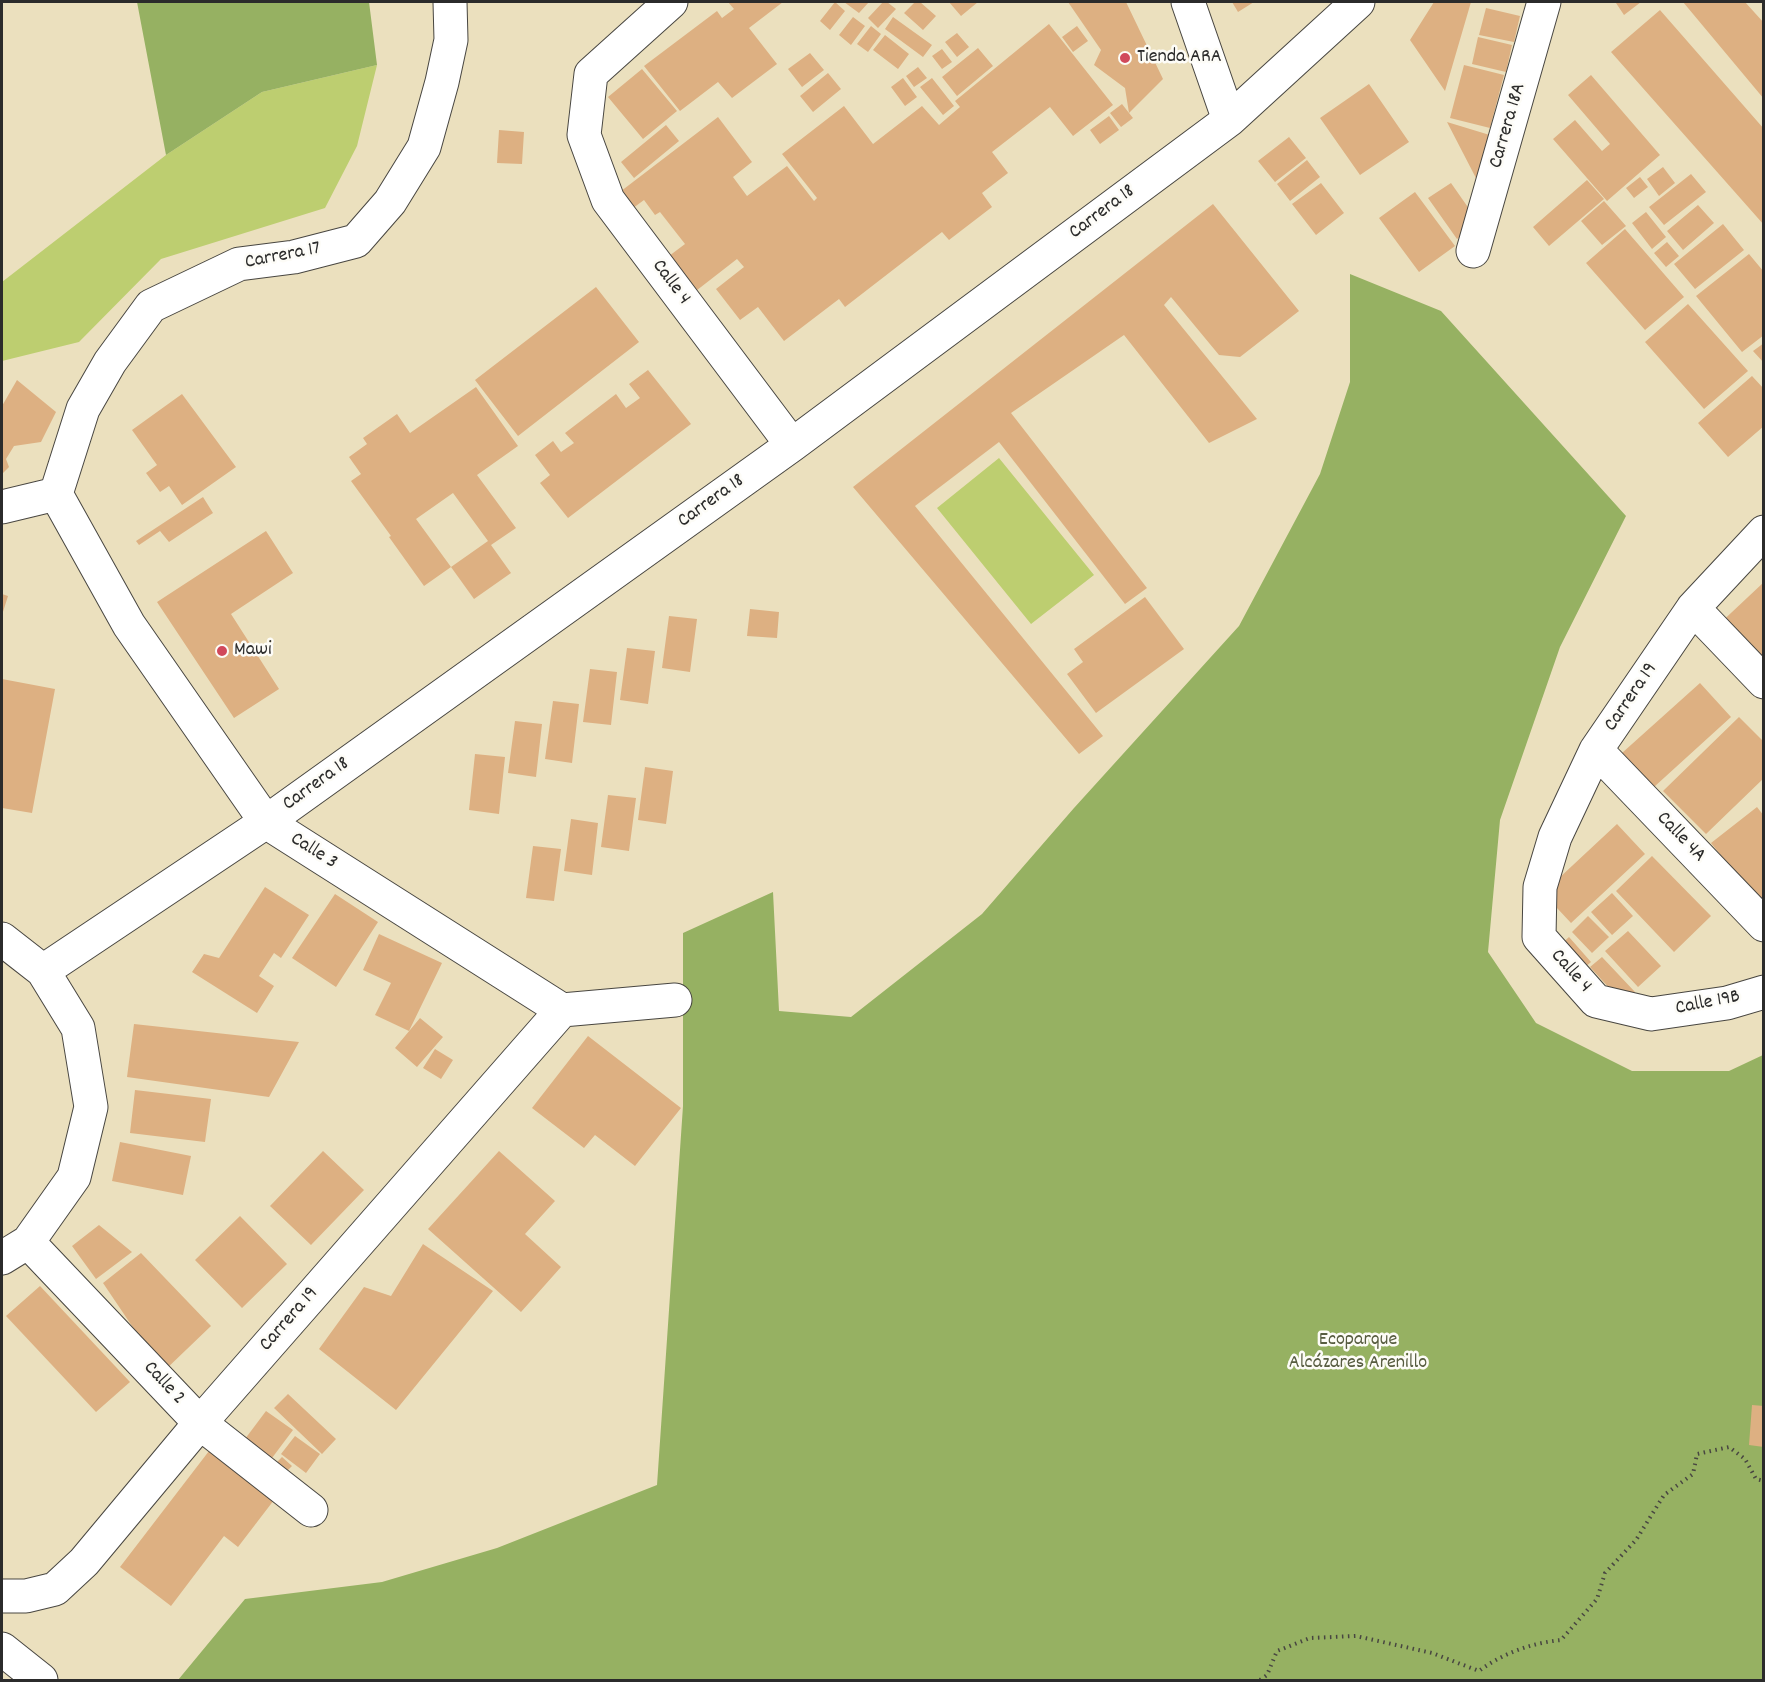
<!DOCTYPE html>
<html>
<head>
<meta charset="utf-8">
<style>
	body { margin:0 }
	#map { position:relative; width:1765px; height:1682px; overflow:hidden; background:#ebe0be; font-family:Dekko,sans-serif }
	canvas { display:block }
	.frame { position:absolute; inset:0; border:3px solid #2b2b2b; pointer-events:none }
</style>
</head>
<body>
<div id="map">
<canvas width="1765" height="1682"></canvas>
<div class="frame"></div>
</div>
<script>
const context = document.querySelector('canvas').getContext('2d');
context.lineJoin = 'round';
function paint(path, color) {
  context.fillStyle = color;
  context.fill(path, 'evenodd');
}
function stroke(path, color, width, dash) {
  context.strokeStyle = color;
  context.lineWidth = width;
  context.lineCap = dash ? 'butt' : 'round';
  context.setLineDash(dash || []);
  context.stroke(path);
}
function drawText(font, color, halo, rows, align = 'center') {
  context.font = font + ' Dekko,sans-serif';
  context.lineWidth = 5;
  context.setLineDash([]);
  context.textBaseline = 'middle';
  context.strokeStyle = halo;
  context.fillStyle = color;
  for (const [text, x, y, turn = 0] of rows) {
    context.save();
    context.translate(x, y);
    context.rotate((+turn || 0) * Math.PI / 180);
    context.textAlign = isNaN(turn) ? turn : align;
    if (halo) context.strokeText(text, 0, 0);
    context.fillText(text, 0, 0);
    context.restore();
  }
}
paint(new Path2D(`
	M377,65L357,146L325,208L161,259L79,342L2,361V282L166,155L262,92Z
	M999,458L1094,575L1031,624L937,508Z`), '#bdce70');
paint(new Path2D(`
	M137,2H369L377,65L262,92L166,155Z
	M1350,274L1441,311L1626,516L1560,647L1500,820L1488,952L1536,1023L1632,1071H1729L1763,1055V1680H178L245,1599L382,1582L497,1548L657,1485L683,1106V933L773,892L779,1011L851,1017L982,914L1074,808L1239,626L1320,474L1350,382Z`), '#96b162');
paint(new Path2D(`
	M728,2H783L749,28L777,64L732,98L718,82L680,111L644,66L717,11L722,18L734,9Z
	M835,2L845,11L830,30L820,21Z
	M844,2H869L859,13Z
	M883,2H887L896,9L878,28L868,18Z
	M915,2H920L936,16L923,30L904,13Z
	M949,2H978L961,16Z
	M1068,2H1126L1163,79L1129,113L1133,118L1121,127L1110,113L1122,104L1129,113L1125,88L1094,65L1101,50Z
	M1232,2H1254L1238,12Z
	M1434,2H1471L1445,91L1410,40Z
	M1618,2H1641L1624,15L1616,3Z
	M1683,2H1745L1764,23V99Z
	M1486,8L1520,16L1514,42L1479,35Z
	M1660,10L1764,129V225L1611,52Z
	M853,17L865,26L851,45L839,35Z
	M893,17L932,45L923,57L885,29Z
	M1049,24L1113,105L1073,136L1050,107L992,152L1008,173L982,193L992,207L949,240L942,232L845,307L839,299L784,341L758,307L740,320L716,289L744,267L737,259L692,294L665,259L685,244L660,212L655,215L644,200L625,214L612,198L718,117L752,162L733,177L747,196L787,166L814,201L817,198L782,154L844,106L873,144L922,106L939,125L960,107L955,101Z
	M871,26L881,34L868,52L857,44Z
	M1077,26L1088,41L1073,52L1062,37Z
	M957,33L969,47L957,57L945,42Z
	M885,35L909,54L898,69L873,50Z
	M1478,37L1512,45L1506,72L1472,64Z
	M978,48L993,66L957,96L942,77Z
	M942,49L952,62L942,69L932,56Z
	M810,53L824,70L802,87L788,69Z
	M1464,65L1504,75L1490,128L1450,118Z
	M918,67L927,78L914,87L906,76Z
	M642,69L677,111L643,139L608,97Z
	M828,73L841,89L813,112L800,96Z
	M1591,75L1660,155L1607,201L1553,139L1575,120L1602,151L1610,144L1568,95Z
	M903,78L917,97L905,106L891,87Z
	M932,78L954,106L943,115L920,87Z
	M1369,84L1409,142L1360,175L1320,118Z
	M1109,116L1119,130L1100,144L1090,130Z
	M1447,122L1493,136L1478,182Z
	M666,125L679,141L634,178L621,162Z
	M499,130L524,132L522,164L497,163Z
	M1289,137L1306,158L1275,182L1258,161Z
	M1307,160L1320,177L1290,201L1277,184Z
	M1663,167L1675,183L1659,196L1647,179Z
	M1691,174L1706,192L1664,225L1649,207Z
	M1640,177L1648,187L1634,198L1626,188Z
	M1587,180L1604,199L1549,246L1533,227Z
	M1321,183L1344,213L1316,235L1292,204Z
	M1451,183L1479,223L1457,239L1428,198Z
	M1415,192L1455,246L1419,272L1379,218Z
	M1604,201L1626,226L1602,245L1581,221Z
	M1213,204L1299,311L1240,357L1219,355L1171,297L1164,305L1257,419L1209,443L1124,335L1011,413L1147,588L1125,604L999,442L915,506L1103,736L1079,754L853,487Z
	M1698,205L1714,223L1683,250L1667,231Z
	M1646,212L1666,237L1652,249L1632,223Z
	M1723,224L1744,250L1695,289L1674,264Z
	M1625,229L1684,297L1645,330L1586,263Z
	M1667,242L1679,256L1666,267L1654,253Z
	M1749,254L1764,272V335L1742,352L1696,296Z
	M596,287L639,342L518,436L475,380Z
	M1688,304L1748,371L1704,409L1645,342Z
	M1764,343V363L1753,351Z
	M648,370L691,424L568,518L540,483L550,475L535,455L553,441L561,452L574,443L565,433L616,394L626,408L640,398L629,384Z
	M1752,376L1764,389V426L1728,457L1698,423Z
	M17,380L56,412L41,442L14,446L6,459L9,467L2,474V406Z
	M476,387L518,446L477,475L516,528L491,545L511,573L474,599L451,567L488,541L453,493L416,519L451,567L424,586L389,537L391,536L351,481L361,474L349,457L367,444L363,438L397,414L410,433Z
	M182,394L236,467L182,505L169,486L160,492L146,473L157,465L132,430Z
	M203,497L213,513L169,542L160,531L139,545L136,541Z
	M266,531L293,573L231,614L279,689L234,718L157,602Z
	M1764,582V678L1715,628Z
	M2,594L8,596L2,615Z
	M1145,597L1184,649L1096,713L1067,674L1083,662L1074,649Z
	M750,609L779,612L777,638L747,636Z
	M669,616L697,619L690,672L662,668Z
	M627,648L655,651L648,704L620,700Z
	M590,669L617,672L611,725L583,722Z
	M2,679L55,689L32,813L2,808Z
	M1700,683L1731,717L1654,787L1622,753Z
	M553,701L579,704L572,763L545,759Z
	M1739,717L1764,742V778L1706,834L1663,791Z
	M515,721L542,724L536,777L508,773Z
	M475,754L505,757L499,814L469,810Z
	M645,767L673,771L666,824L638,820Z
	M608,795L636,798L629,851L601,847Z
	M1757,807L1764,816V909L1711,843Z
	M571,819L598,823L592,875L564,871Z
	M1617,824L1645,854L1571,923L1543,893Z
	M533,846L561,849L554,901L526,898Z
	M1652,856L1711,916L1674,952L1616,891Z
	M265,887L309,915L281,958L274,953L259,976L274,986L257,1013L192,972L204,954L219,958Z
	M1612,893L1633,916L1612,935L1591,912Z
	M335,894L378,922L336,987L292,958Z
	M1588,916L1609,937L1592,953L1572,932Z
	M1628,931L1661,966L1638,987L1605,951Z
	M379,934L442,963L409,1031L375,1015L391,983L363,970Z
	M1569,937L1591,962L1579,972L1557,948Z
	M1602,957L1635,992L1623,1003L1590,967Z
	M420,1018L443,1037L417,1067L395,1048Z
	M134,1024L299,1042L269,1097L127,1077Z
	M588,1036L681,1108L635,1166L595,1135L584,1148L532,1108Z
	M435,1049L453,1060L441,1079L423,1068Z
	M135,1090L211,1099L205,1142L130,1133Z
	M120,1142L191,1156L183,1195L112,1181Z
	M323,1151L364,1190L311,1245L270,1206Z
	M499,1151L555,1201L525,1234L561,1267L521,1312L428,1229Z
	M240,1216L287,1264L242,1308L195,1260Z
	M99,1225L132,1252L96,1279L72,1246Z
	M423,1244L493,1291L396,1410L319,1349L364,1287L391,1296Z
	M141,1253L211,1326L163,1372L103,1283Z
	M40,1286L130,1382L96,1412L6,1316Z
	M288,1394L336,1439L322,1454L274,1408Z
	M1752,1405L1764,1406V1447L1749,1445Z
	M266,1411L293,1430L269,1462L242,1443Z
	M295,1436L320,1454L306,1473L281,1454Z
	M209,1451L274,1500L238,1547L224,1536L171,1606L120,1567Z
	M282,1457L292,1466L280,1478L270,1469Z`), '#ddb082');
const minor = new Path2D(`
	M671,2L591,74L584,135L608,200L792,445
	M1188,2L1229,120
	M1473,251L1544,2
	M56,494L129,625L266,822L562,1010L675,1000
	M56,494L83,409L110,362L151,306L239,264L294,257L356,241L390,202L424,147L442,82L451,40L450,2
	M2,507L56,494
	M1764,532L1693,608L1596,750L1555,837L1540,887L1539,937L1596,1001L1651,1014L1727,1003L1764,992
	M1693,608L1764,682
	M1596,750L1764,925
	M2,939L43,971L78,1028L91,1107L74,1177L28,1242L2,1258
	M43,971L266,822L792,445L1229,120L1358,2
	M28,1242L200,1423L311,1510
	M2,1596H26L55,1589L84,1562L200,1423L562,1010
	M2,1649L41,1680`);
stroke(minor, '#484641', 35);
stroke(new Path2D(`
	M1260,1680L1267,1675L1277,1651L1310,1638L1356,1636L1432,1653L1479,1671C1503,1653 1532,1643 1561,1640L1597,1599L1605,1573L1636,1540L1664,1495L1693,1474L1697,1454L1729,1447L1745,1459L1756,1479L1764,1481`), '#484641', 4, [1.5, 4.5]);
stroke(minor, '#fff', 33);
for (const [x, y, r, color] of [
	[1125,58,6,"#d1495b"],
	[222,651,6,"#d1495b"]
]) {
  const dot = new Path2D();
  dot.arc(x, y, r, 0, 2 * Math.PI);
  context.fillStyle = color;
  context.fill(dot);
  stroke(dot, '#fdfcf7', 2);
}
drawText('20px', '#2b2b2b', '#fdfcf7', [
	["Tienda ARA",1137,58],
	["Mawi",234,651]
], 'left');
drawText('20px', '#2b2b2b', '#fdfcf7', [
	["Carrera 18A",1509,126,-74],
	["Carrera 18",1103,213,-37],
	["Carrera 17",283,257,-11],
	["Calle 4",670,283,53],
	["Carrera 18",712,502,-36],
	["Carrera 19",1632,698,-56],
	["Carrera 18",317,785,-36],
	["Calle 4A",1680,838,46],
	["Calle 3",313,852,32],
	["Calle 4",1570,972,48],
	["Calle 19B",1708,1004,-11],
	["Carrera 19",290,1320,-49],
	["Calle 2",163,1384,47]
]);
drawText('20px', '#575c40', '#fdfcf7', [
	["Ecoparque",1358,1341],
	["Alcázares Arenillo",1358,1364]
]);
</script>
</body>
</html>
